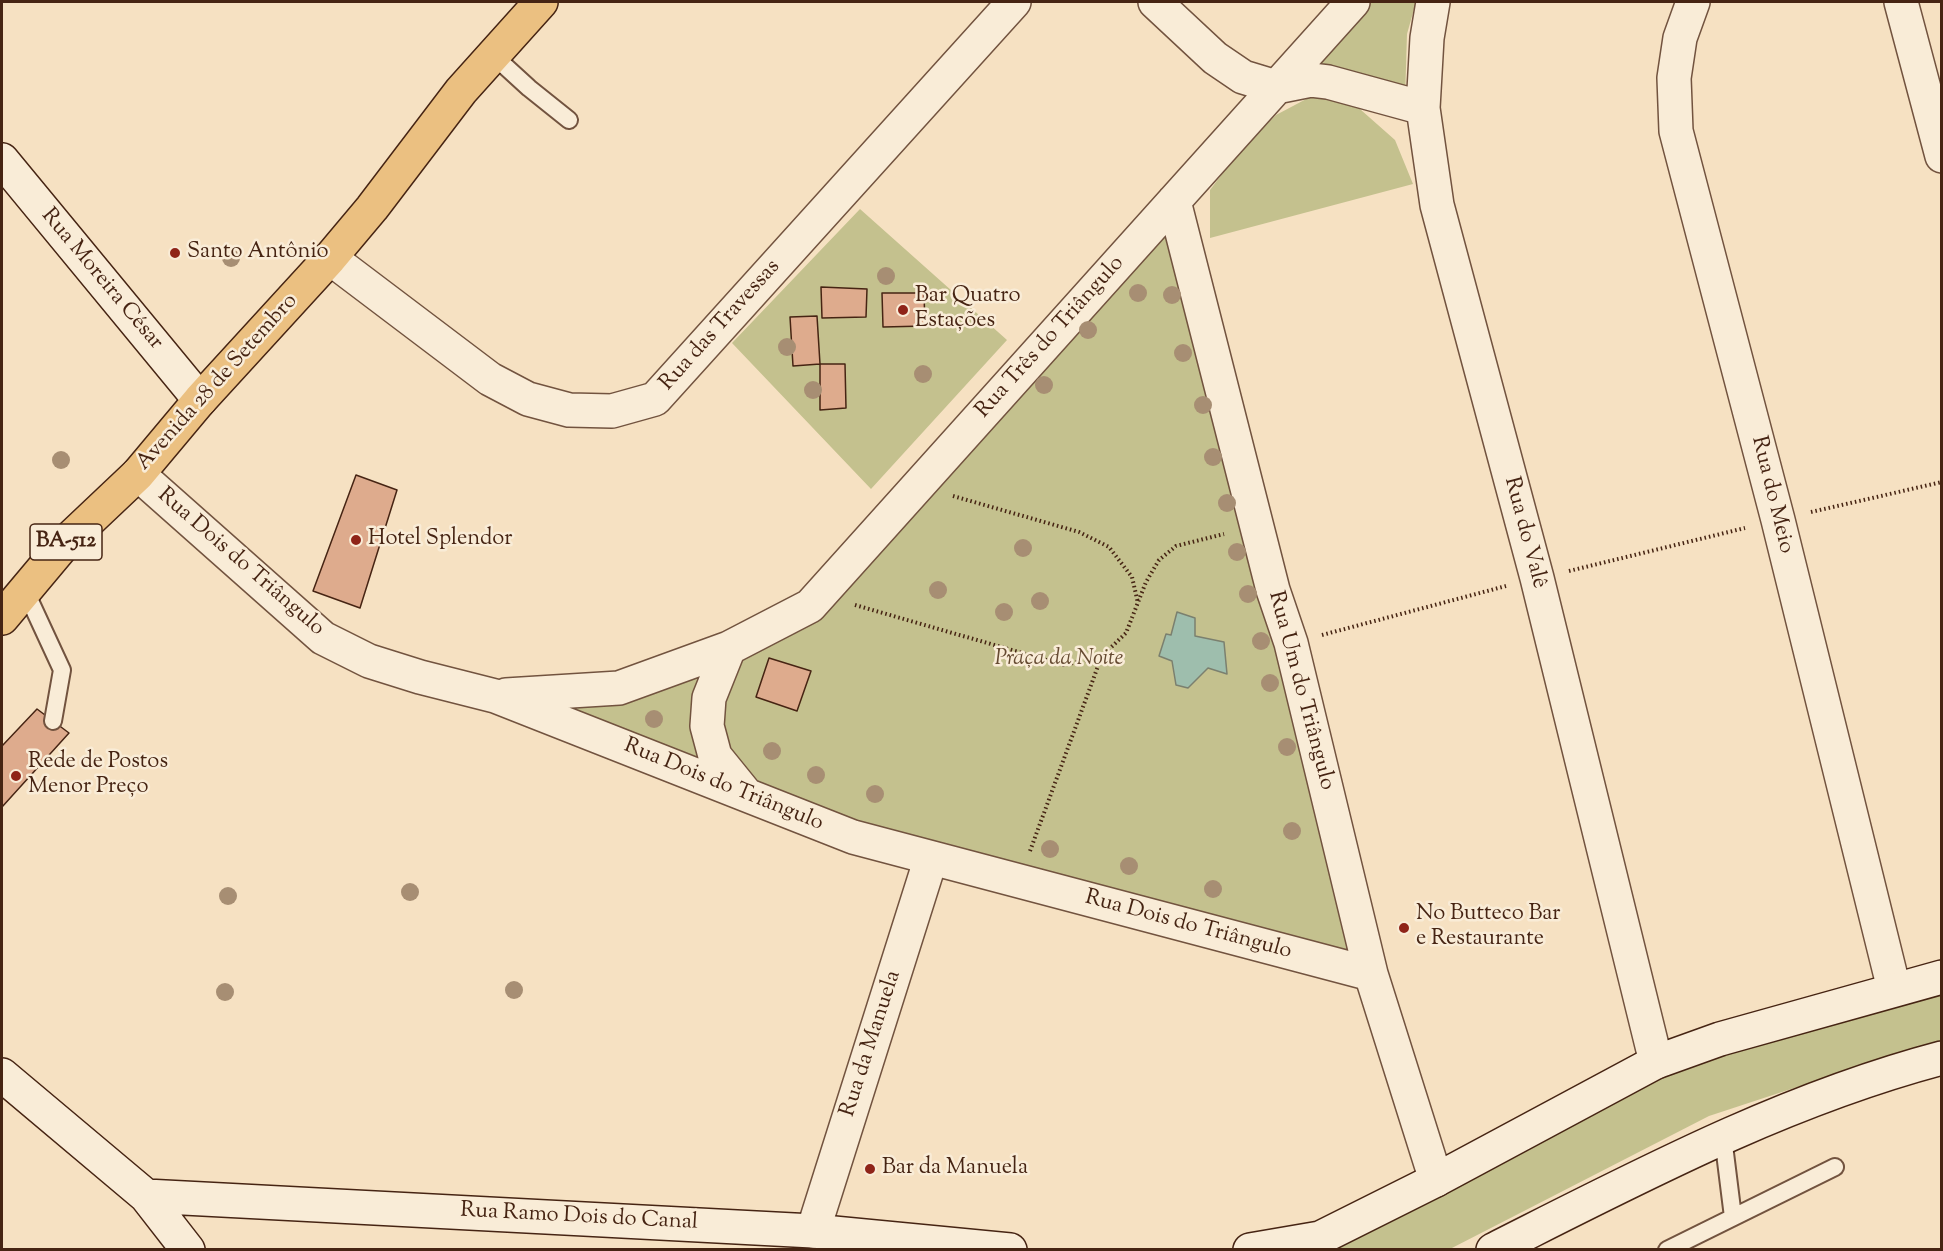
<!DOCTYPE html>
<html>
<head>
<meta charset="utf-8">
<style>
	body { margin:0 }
	#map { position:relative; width:1943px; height:1251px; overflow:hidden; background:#f6e1c2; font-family:"Sorts Mill Goudy",serif }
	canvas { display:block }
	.frame { position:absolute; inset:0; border:3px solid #462413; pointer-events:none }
</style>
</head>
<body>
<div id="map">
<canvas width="1943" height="1251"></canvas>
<div class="frame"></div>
</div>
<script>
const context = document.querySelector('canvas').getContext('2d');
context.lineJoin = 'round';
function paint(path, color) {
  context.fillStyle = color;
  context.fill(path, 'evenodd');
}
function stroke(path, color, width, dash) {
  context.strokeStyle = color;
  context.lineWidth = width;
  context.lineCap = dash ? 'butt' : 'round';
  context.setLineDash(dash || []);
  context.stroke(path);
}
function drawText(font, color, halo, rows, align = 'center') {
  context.font = font + ' "Sorts Mill Goudy",serif';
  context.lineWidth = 5;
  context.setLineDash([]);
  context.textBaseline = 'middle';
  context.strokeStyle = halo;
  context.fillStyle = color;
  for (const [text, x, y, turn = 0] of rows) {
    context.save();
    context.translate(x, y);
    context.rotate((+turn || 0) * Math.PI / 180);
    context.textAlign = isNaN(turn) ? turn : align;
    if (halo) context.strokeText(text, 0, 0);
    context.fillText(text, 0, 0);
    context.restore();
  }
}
paint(new Path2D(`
	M1371,2H1416L1407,34L1405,100L1310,68Z
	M1310,97L1352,102L1395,140L1413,184L1210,238V190L1240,150L1276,115Z
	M860,209L1007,340L871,489L732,343Z
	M1166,222L1355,957L862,827L519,701L618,706L821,608Z
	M1941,977V1046L1858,1067L1709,1116L1450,1249L1250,1250L1315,1239L1656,1062Z`), '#c4c18e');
const water = new Path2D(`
	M1177,612L1195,618V636L1224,642L1227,674L1208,668L1188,688L1176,685L1172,661L1159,656L1166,634L1171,635Z`);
paint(water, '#9ebead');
stroke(water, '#7b806f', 1.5);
const building = new Path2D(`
	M821,287L867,289L866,317L822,318Z
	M882,293H924L925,326L883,327Z
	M817,316L820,364L793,366L790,317Z
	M820,364H845L846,408L820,410Z
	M356,475L397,490L360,608L313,591Z
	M769,658L811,671L797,711L756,697Z
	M37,709L69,733L2,807V746Z`);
paint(building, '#deab8d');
stroke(building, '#462413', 1.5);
const lane = new Path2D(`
	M494,56L529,88L569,120
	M25,590L62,670L53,721
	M1723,1137L1733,1217
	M1667,1250L1835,1167`);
const street = new Path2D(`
	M1155,2L1215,58L1243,77L1276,87L1311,80L1328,82L1423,108
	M1433,2L1427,38L1423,108L1437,205L1537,578L1656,1062
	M1693,2L1680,38L1674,78L1676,131L1778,520L1894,989
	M1901,2L1942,156
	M1174,201L1273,590L1291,643L1371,974L1436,1180
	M330,258L490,379L528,399L569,410L612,411L655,399L1014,2
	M138,474L323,638L369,661L420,677L495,696L853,837L1371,974
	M729,648L709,698L707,726L715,756L745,793
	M506,695L619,688L729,648L810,606L1353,2
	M813,1231L931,858`);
const secondary = new Path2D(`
	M2,160L200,400
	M2,1075L146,1196L188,1250
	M146,1196L813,1231L1010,1250
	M1250,1250L1320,1238L1436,1180L1656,1062L1720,1039L1942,977
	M1493,1250C1638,1177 1783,1100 1942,1058`);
const primary = new Path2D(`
	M2,618L64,544L138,474L200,400L330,258L372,208L461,91L541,2`);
stroke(lane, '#72533f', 20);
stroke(street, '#72533f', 36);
stroke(secondary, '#462413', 36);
stroke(primary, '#462413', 36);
stroke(new Path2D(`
	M953,496L1079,532L1109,547L1132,577L1138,603
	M1811,512L1942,482
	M1569,571L1745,528
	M855,605L1064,665L1101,657L1126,633L1146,582L1159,560L1176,546L1224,534
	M1322,635L1506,586
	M1030,851L1101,658`), '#462413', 4, [1.5, 3]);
stroke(lane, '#f9ecd7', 16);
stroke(street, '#f9ecd7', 33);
stroke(secondary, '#f9ecd7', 33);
stroke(primary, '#ebc081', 33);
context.fillStyle = '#a78e73';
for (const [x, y] of [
	[231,258],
	[886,276],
	[1138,293],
	[1172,295],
	[1088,330],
	[787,347],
	[1183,353],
	[923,374],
	[1044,385],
	[813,390],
	[1203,405],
	[1213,457],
	[61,460],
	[1227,503],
	[1023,548],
	[1237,552],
	[938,590],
	[1248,594],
	[1040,601],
	[1004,612],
	[1261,641],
	[1270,683],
	[654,719],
	[1287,747],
	[772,751],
	[816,775],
	[875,794],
	[1292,831],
	[1050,849],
	[1129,866],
	[1213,889],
	[410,892],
	[228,896],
	[514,990],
	[225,992]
]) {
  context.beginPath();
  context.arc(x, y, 9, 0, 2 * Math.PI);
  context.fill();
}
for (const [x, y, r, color] of [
	[175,253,6,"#8f2418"],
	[903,310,6,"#8f2418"],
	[356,540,6,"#8f2418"],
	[16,776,6,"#8f2418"],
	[1404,928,6,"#8f2418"],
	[870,1169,6,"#8f2418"]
]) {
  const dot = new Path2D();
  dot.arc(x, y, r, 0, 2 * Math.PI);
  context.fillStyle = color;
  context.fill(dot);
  stroke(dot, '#f9ecd7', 2);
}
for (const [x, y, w] of [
	[66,542,72]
]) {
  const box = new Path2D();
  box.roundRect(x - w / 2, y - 18, w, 36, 4.5);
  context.fillStyle = '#f9ecd7';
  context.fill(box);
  stroke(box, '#462413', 1.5);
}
drawText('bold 21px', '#462413', null, [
	["BA-512",66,542]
]);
drawText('22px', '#462413', '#f9ecd7', [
	["Santo Antônio",187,253],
	["Bar Quatro",915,297],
	["Estações",915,322],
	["Hotel Splendor",368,540],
	["Rede de Postos",28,763],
	["Menor Preço",28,788],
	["No Butteco Bar",1416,915],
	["e Restaurante",1416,940],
	["Bar da Manuela",882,1169]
], 'left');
drawText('22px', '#462413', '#f9ecd7', [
	["Rua Moreira César",101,280,50],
	["Rua das Travessas",721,326,-48],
	["Rua Três do Triângulo",1051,338,-48],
	["Avenida 28 de Setembro",218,383,-48],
	["Rua do Meio",1771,495,76],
	["Rua do Valê",1524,533,75],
	["Rua Dois do Triângulo",240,563,41],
	["Rua Um do Triângulo",1300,691,75],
	["Rua Dois do Triângulo",723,786,22],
	["Rua Dois do Triângulo",1188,926,15],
	["Rua da Manuela",872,1044,-72],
	["Rua Ramo Dois do Canal",579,1218,3]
]);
drawText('italic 22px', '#664b32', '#f9ecd7', [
	["Praça da Noite",1059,660]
]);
</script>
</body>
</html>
